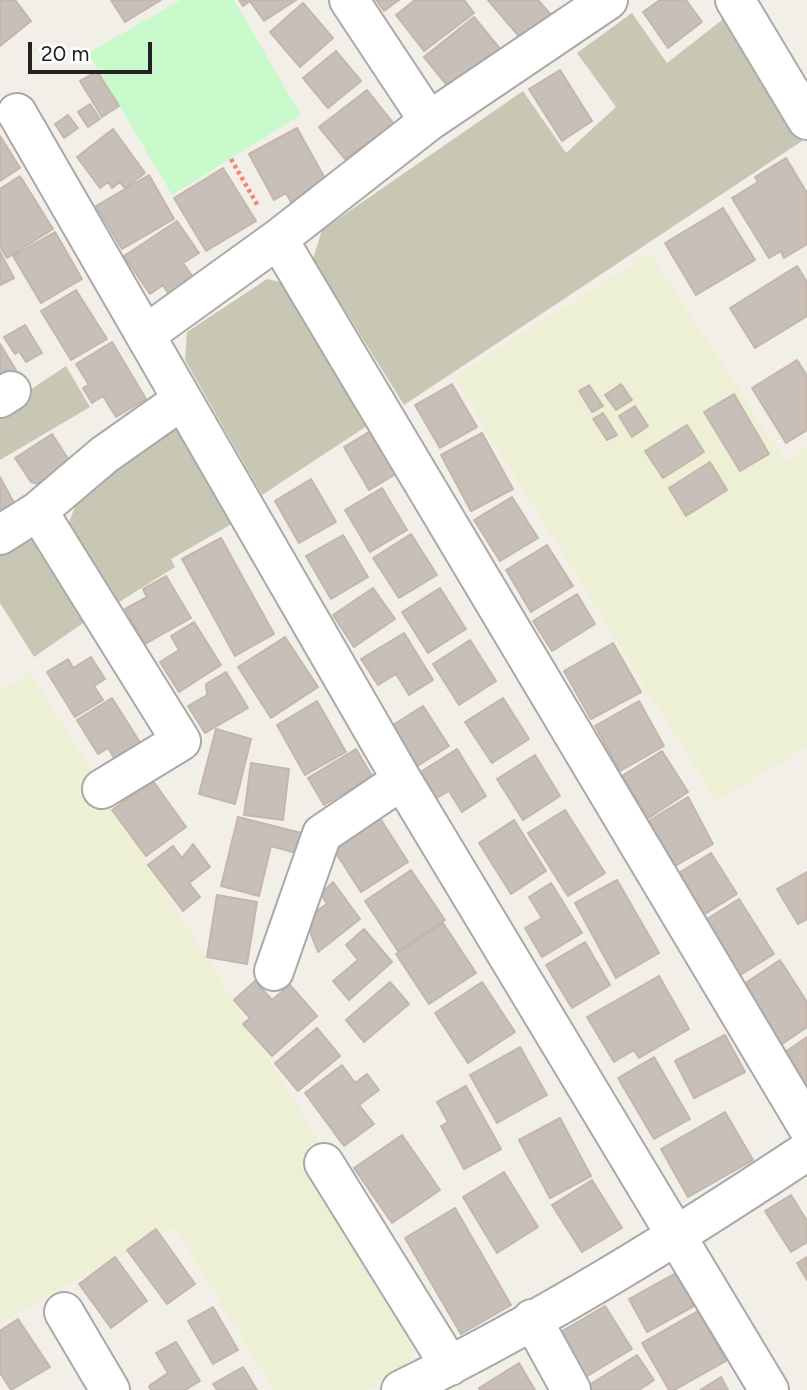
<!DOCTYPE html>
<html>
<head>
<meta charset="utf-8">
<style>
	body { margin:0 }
	#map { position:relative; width:807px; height:1390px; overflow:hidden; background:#f2efe9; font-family:Figtree,sans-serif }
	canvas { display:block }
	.scale { position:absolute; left:28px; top:42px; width:124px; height:32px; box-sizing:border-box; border:4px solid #222; border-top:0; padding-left:9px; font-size:21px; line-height:24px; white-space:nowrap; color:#222; -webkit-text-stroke:5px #fff; paint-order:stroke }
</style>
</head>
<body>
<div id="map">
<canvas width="807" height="1390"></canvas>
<div class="scale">20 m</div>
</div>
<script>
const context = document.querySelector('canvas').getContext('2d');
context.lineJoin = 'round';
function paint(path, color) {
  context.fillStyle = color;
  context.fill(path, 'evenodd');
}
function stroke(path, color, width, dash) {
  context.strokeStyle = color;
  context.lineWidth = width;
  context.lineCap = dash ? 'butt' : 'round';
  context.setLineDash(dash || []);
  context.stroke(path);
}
paint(new Path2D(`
	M632,13L667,63L727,16L802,141L404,405L313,259L322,230L523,91L566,153L616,107L577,53Z
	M267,279L293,285L373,422L262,495L185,360L187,332Z
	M66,366L90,407L0,460V410Z
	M178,426L235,522L171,559L175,567L116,604L69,522L78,499L114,467Z
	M25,539L45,543L92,617L34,657L0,603V555Z`), '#c7c7b4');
paint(new Path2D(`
	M650,253L786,461L807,448V747L716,801L453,377Z
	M30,671L320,1142L308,1161L411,1346V1369L366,1390H273L175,1227L0,1322V692Z`), '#eef0d5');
paint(new Path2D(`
	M181,0H234L301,115L172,195L88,53Z`), '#c8facc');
const building = new Path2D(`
	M0,0H15L31,21L0,46Z
	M111,0H161L125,22Z
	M239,0H296L264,21L250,1L243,6Z
	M376,0H399L384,11Z
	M415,0H464L474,13L424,51L396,15Z
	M488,0H538L552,16L523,41Z
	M660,0H686L702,22L668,48L643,12Z
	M303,3L333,38L300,67L270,32Z
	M474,17L505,55L455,95L424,57Z
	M336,51L361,81L328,108L303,78Z
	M560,70L592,121L562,141L529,89Z
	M97,71L119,106L102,117L80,81Z
	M367,90L402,134L373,157L364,145L345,159L319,127Z
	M90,104L100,119L88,127L78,112Z
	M68,115L78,128L64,138L55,124Z
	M297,128L327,182L291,202L286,193L274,200L249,154Z
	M113,129L145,173L125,188L120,182L112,188L108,182L100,188L77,157Z
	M0,136L20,168L0,181Z
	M786,158L807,193V244L784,258L781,251L769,258L732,198L758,182L755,177Z
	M223,168L256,221L206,251L174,198Z
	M149,175L174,219L122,249L96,206Z
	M20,176L53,229L7,258L0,247V189Z
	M723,208L755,260L696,295L665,243Z
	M177,221L199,253L183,263L197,283L172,299L163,285L150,294L124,256Z
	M55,232L82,279L41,303L13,256Z
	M0,252L14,278L0,285Z
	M797,266L807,282V316L755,348L730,308Z
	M76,290L107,339L71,360L41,311Z
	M25,325L42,353L26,362L19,351L15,354L4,337Z
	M112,342L146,399L116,417L103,396L92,403L83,388L89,385L76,364Z
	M0,344L16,370L0,379Z
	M797,360L807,376V430L786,443L752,388Z
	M452,384L477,427L440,448L415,405Z
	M621,384L632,400L616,410L605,395Z
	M589,385L603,406L592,412L579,391Z
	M734,394L769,454L740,471L704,412Z
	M635,406L648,426L632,437L619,416Z
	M603,413L617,435L607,440L593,419Z
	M687,425L704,452L663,478L645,451Z
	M374,429L399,472L369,490L344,447Z
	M482,433L513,489L471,511L441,455Z
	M52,434L74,468L47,486L31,482L15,458Z
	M710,462L727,490L686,516L669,488Z
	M0,477L14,503L0,511Z
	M311,479L336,522L299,543L275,501Z
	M382,488L407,530L370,552L345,510Z
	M512,497L538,538L500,561L474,520Z
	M411,534L437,575L399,598L373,558Z
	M343,535L368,577L331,599L306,556Z
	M221,538L274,634L235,656L182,559Z
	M547,545L573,586L531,612L506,570Z
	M166,576L191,618L145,644L125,609L147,597L143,589Z
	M373,588L395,619L354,647L333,615Z
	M440,588L466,629L428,653L402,612Z
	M577,594L595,624L552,651L533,621Z
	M194,622L221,665L179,692L160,662L179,650L171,636Z
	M404,633L433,680L409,695L396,674L378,685L361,659Z
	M285,637L318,687L271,718L238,667Z
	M470,640L496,681L459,705L433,664Z
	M613,643L641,692L591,719L564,671Z
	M91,657L105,679L94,686L103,700L75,717L47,672L68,659L73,668Z
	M226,672L248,708L205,733L188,706L207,695L206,684Z
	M112,698L141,744L116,761L108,748L98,754L77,720Z
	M503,698L529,739L492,763L465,722Z
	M317,701L346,752L305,775L277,725Z
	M639,701L664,746L620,771L595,726Z
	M423,706L449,746L411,770L385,730Z
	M216,729L251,739L235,804L199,794Z
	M356,749L372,776L324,805L308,778Z
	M457,749L486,796L462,812L449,791L431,801L414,776Z
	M662,751L688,792L649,818L622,776Z
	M535,755L560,796L523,820L497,779Z
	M251,763L289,769L283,820L244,815Z
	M153,781L186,827L146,856L112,810Z
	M688,797L713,844L670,869L644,824Z
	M565,810L605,873L568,896L528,833Z
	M376,812L408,862L361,892L329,842Z
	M238,817L301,833L296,853L271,846L259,896L221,886Z
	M514,820L546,871L511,894L479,843Z
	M193,844L210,867L189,883L200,897L183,911L148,865L173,846L182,858Z
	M711,853L737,894L700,917L674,876Z
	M411,870L445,920L398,951L365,901Z
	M807,872V919L798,924L777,889Z
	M617,880L659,953L616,978L575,903Z
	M333,882L360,919L318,952L305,919L327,904L321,894Z
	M551,883L582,933L542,957L525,928L542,918L529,897Z
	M217,895L257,902L247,964L207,957Z
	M739,899L774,954L734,979L699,924Z
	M443,923L476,973L429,1004L396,954Z
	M364,929L392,962L349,1000L333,981L358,960L346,945Z
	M585,942L610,985L572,1008L546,965Z
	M780,960L807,1002V1027L779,1046L741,986Z
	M659,976L689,1029L639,1058L634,1050L614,1062L587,1017Z
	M255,981L272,1000L290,985L317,1016L272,1056L243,1024L250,1018L234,1000Z
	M390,982L409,1004L364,1042L346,1020Z
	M482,982L515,1032L468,1063L435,1013Z
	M317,1028L340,1056L298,1091L275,1063Z
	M725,1035L745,1072L694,1098L675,1061Z
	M807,1037V1097L778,1057Z
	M520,1047L547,1095L497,1123L470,1075Z
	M654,1057L690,1119L654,1139L618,1078Z
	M342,1065L355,1083L367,1074L379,1090L359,1105L374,1124L344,1146L305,1093Z
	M466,1086L501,1149L464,1169L441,1126L448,1122L437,1102Z
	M725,1112L753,1160L688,1197L661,1149Z
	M560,1118L591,1176L550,1198L519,1140Z
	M402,1135L440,1190L392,1223L354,1168Z
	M504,1172L538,1227L497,1253L463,1197Z
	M592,1180L622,1228L582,1252L552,1205Z
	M791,1195L807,1221V1242L791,1252L765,1211Z
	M455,1208L511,1305L461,1334L405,1238Z
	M156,1229L195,1284L167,1304L127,1250Z
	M115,1257L147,1301L111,1328L79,1284Z
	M807,1257V1280L797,1263Z
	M676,1273L694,1306L647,1332L629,1299Z
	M605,1306L632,1349L579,1381L552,1337Z
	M213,1307L238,1350L213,1364L188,1321Z
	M698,1311L726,1361L674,1390H669L642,1343Z
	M18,1319L50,1367L11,1390L0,1373V1331Z
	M176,1342L200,1381L185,1390H151L149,1386L168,1373L156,1353Z
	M637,1355L654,1380L639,1390H588L586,1387Z
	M519,1363L535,1390H480L479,1388Z
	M243,1367L257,1390H217L213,1384Z
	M721,1377L728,1390H700Z`);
paint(building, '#c7bfb8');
stroke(building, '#c4b6ab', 2);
const minor = new Path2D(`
	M349,0L429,121
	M735,0L807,120
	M17,113L402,780L769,1390
	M278,239L807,1126
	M145,335L278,239L429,121L608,0
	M0,398L11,391
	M38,511L181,741L102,789
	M0,535L38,511L104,455L182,400
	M274,971L322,834L402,780
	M324,1163L450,1366
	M64,1312L110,1390
	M532,1319L571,1390
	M401,1390C542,1321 676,1238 807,1151`);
stroke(minor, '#a9a9a9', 42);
stroke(new Path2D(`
	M231,159L258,206`), '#fa8072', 4.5, [3.5, 3.5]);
stroke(minor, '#fff', 38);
</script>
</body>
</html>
